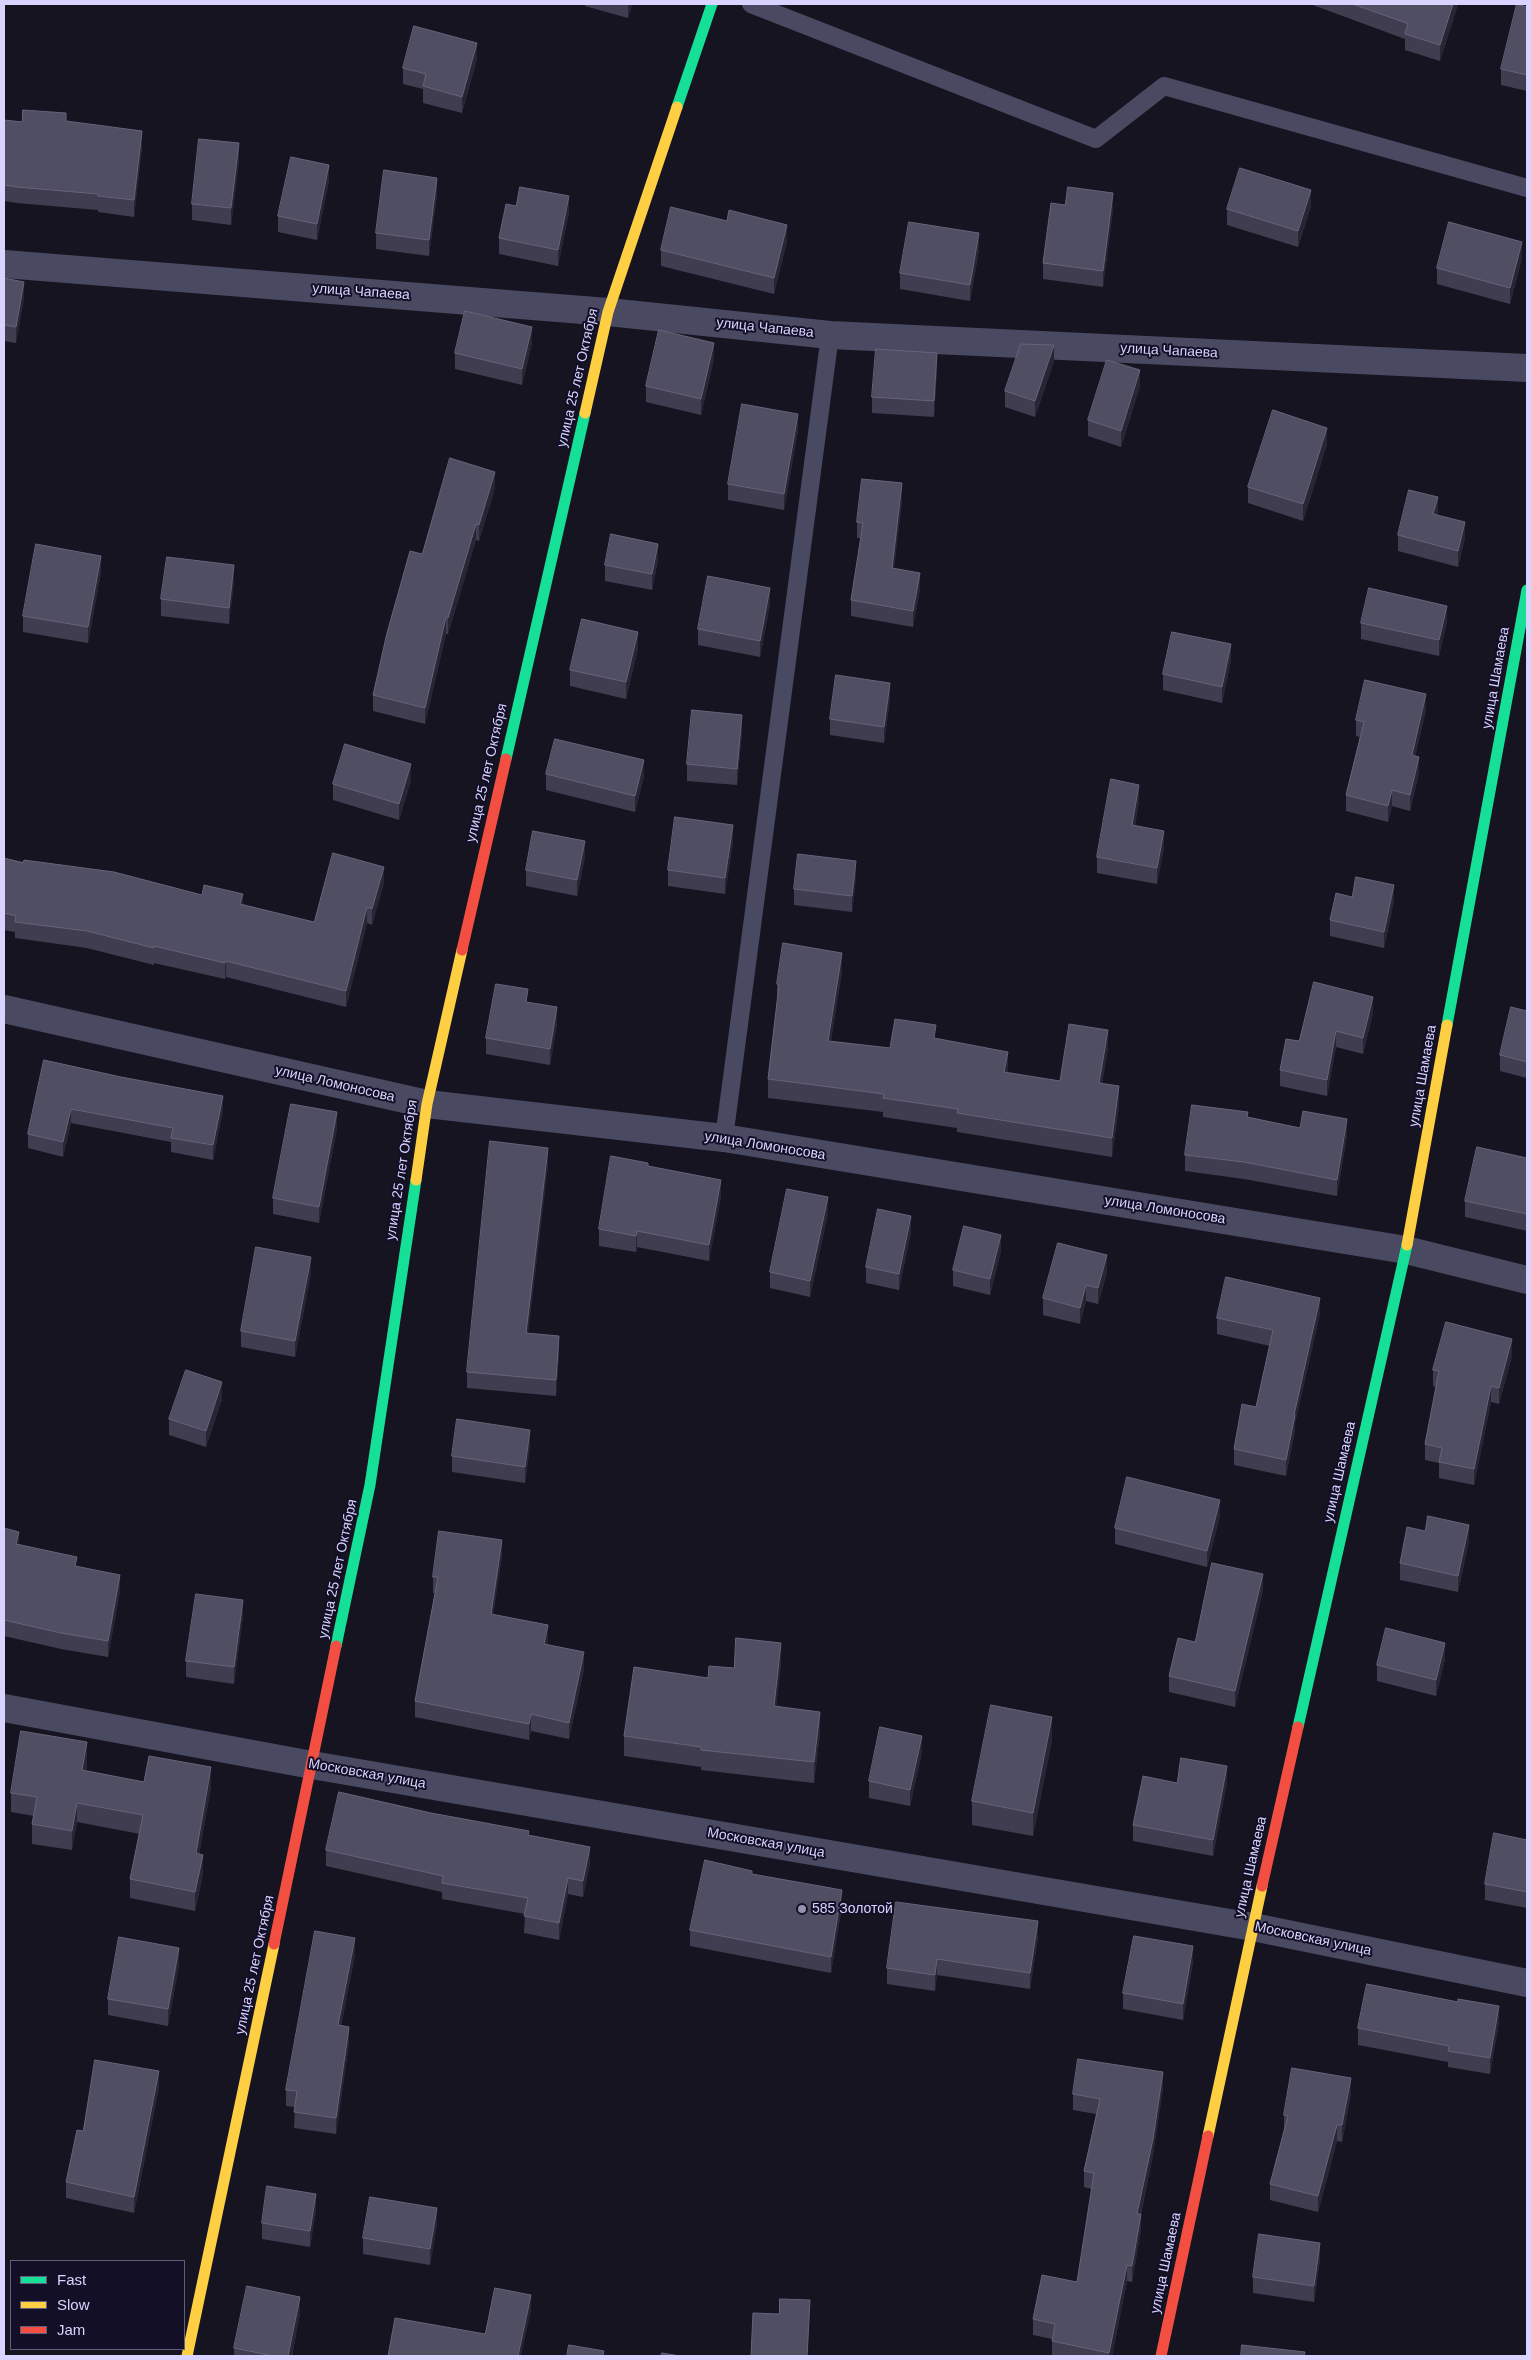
<!DOCTYPE html>
<html>
<head>
<meta charset="utf-8">
<style>
	body { margin:0 }
	#map { position:relative; width:1531px; height:2360px; overflow:hidden; background:#161421; font-family:Arial,sans-serif }
	canvas { display:block }
	.frame { position:absolute; inset:0; border:5px solid #d9d4ff; pointer-events:none }
	.legend { position:absolute; left:10px; top:2260px; width:175px; height:90px; box-sizing:border-box; background:#130f26; border:1px solid #625e7d; margin:0; padding:6px 9px; list-style:none; font-size:15px; color:#d9d4ff }
	.legend li { display:flex; align-items:center; gap:10px; height:25px }
	.legend b { width:25px; border:1px solid #625e7d }
</style>
</head>
<body>
<div id="map">
<canvas width="1531" height="2360"></canvas>
<div class="frame"></div>
<ul class="legend">
<li><b style="height:6px;background:#16e098"></b>Fast</li>
<li><b style="height:6px;background:#ffcf43"></b>Slow</li>
<li><b style="height:6px;background:#f24e42"></b>Jam</li>
</ul>
</div>
<script>
const context = document.querySelector('canvas').getContext('2d');
context.lineJoin = 'round';
function stroke(path, color, width, dash) {
  context.strokeStyle = color;
  context.lineWidth = width;
  context.lineCap = dash ? 'butt' : 'round';
  context.setLineDash(dash || []);
  context.stroke(path);
}
function paint(path, color) {
  context.fillStyle = color;
  context.fill(path, 'evenodd');
}
function drawText(font, color, halo, rows, align = 'center') {
  context.font = font + ' Arial,sans-serif';
  context.lineWidth = 4;
  context.setLineDash([]);
  context.textBaseline = 'middle';
  context.strokeStyle = halo;
  context.fillStyle = color;
  for (const [text, x, y, turn = 0] of rows) {
    context.save();
    context.translate(x, y);
    context.rotate((+turn || 0) * Math.PI / 180);
    context.textAlign = isNaN(turn) ? turn : align;
    if (halo) context.strokeText(text, 0, 0);
    context.fillText(text, 0, 0);
    context.restore();
  }
}
stroke(new Path2D(`
	M751,4L1096,139L1164,86L1527,188
	M724,1138L830,335`), '#4a4962', 18);
stroke(new Path2D(`
	M4,264L608,312L830,335L1527,368
	M4,1009L427,1104L724,1138L1406,1250L1527,1280
	M4,1708L312,1765L1253,1927L1527,1983`), '#4a4962', 28);
stroke(new Path2D(`
	M677,107L712,4
	M506,759L585,413
	M1447,1025L1527,590
	M336,1646L370,1485L416,1180
	M1298,1727L1407,1245`), '#16e098', 11);
stroke(new Path2D(`
	M585,413L608,312L677,107
	M416,1180L427,1104L462,950
	M1407,1245L1447,1025
	M1208,2136L1262,1886
	M187,2356L274,1944`), '#ffcf43', 11);
stroke(new Path2D(`
	M462,950L506,759
	M1262,1886L1298,1727
	M274,1944L336,1646
	M1161,2356L1208,2136`), '#f24e42', 11);
paint(new Path2D(`
	M585,4H632L628,18L585,6Z
	M1310,4H1458L1440,61L1405,50V39Z
	M1527,7V91L1501,85V69Z
	M477,59L462,113L423,103V89L403,84V68Z
	M4,120L22,122L66,121L142,147L134,217L98,212V210L17,203L4,201Z
	M239,160L231,225L192,220V204Z
	M329,181L317,240L278,232V216Z
	M437,194L429,256L376,249V233Z
	M1065,205L1113,209L1103,287L1043,279V263Z
	M516,206L569,212L558,266L499,254V238Z
	M1311,206L1298,247L1227,225V209Z
	M727,221L787,241L774,294L661,266V250Z
	M979,250L970,301L900,289V273Z
	M1522,258L1510,304L1437,284V268Z
	M4,278L24,298L16,343L4,341Z
	M532,343L522,385L455,369V353Z
	M714,359L701,415L646,402V386Z
	M1054,361L1035,417L1005,407V391Z
	M937,369L934,417L872,413V397Z
	M1140,386L1121,447L1088,436V420Z
	M798,430L784,510L728,500V484Z
	M1327,444L1303,521L1248,503V487Z
	M495,488L479,541L476,540L448,634H446L425,724L373,711V695L422,554Z
	M902,500L894,568L920,589L913,627L851,616V600L861,538H857V522Z
	M1438,514L1437,515L1465,538L1458,567L1398,551V535Z
	M658,560L652,590L605,581V565Z
	M101,572L88,643L23,632V616Z
	M234,581L229,624L161,616V599Z
	M770,604L760,657L698,645V629Z
	M1447,622L1439,656L1361,639V623Z
	M638,648L626,699L570,686V670Z
	M1231,660L1222,703L1163,690V674Z
	M890,699L884,743L830,735V719Z
	M1426,710L1415,756L1419,773L1410,811L1392,806L1388,822L1346,811V795L1360,737L1356,736V720Z
	M742,731L737,785L687,781V764Z
	M546,774L644,776L635,812L546,790Z
	M411,780L399,820L333,800V784Z
	M1139,801L1135,825L1164,847L1157,884L1097,873V857Z
	M733,842L725,894L668,886V870Z
	M585,857L577,896L526,886V870Z
	M4,858L243,905L314,922L384,883L372,925L367,923L346,1007L226,977L225,979L154,963V965L87,948L15,938V932L4,930Z
	M856,877L852,912L794,905V889Z
	M1394,901L1384,948L1330,936V920Z
	M842,971L831,1041L890,1048L936,1038L1008,1070L1007,1073L1060,1081L1108,1048L1102,1083L1119,1105L1112,1157L957,1132V1128L883,1117V1112L768,1098V1079L777,1002V984Z
	M528,1002L557,1023L550,1065L486,1054V1038Z
	M1527,1011V1078L1500,1071V1055Z
	M1373,1013L1363,1054L1336,1047L1327,1096L1280,1086V1070L1299,1041Z
	M44,1060L223,1110L213,1160L171,1152V1142L71,1123L63,1157L28,1148V1134Z
	M1248,1117L1300,1128L1347,1135L1337,1196L1244,1179L1185,1171V1155Z
	M337,1128L319,1223L273,1214V1198Z
	M1527,1158V1231L1465,1217V1201Z
	M548,1164L528,1333L559,1352L556,1396L467,1388V1372Z
	M721,1196L709,1261L637,1247L636,1252L599,1246V1229Z
	M828,1213L810,1297L770,1288V1272Z
	M911,1232L899,1290L866,1283V1267Z
	M1001,1251L990,1295L953,1286V1270Z
	M1107,1272L1098,1304L1086,1301L1080,1324L1043,1315V1298Z
	M311,1273L295,1357L241,1347V1331Z
	M1320,1314L1295,1423V1431L1286,1476L1234,1465V1449L1256,1407L1270,1346L1217,1334V1318Z
	M1512,1356L1499,1404L1491,1402L1474,1485L1439,1478V1463L1425,1460V1444L1436,1387L1433,1386V1370Z
	M222,1399L206,1447L169,1435V1419Z
	M530,1446L525,1483L452,1472V1456Z
	M1220,1516L1207,1567L1115,1544V1528Z
	M4,1528L19,1544L77,1566L120,1591L108,1657L61,1649L4,1636Z
	M1425,1531L1469,1541L1458,1592L1400,1580V1563Z
	M502,1556L493,1614L548,1641L547,1645L584,1669L569,1739L531,1731L529,1740L415,1717V1701L435,1593H433V1577Z
	M1263,1590L1235,1707L1169,1692V1676Z
	M243,1616L234,1684L186,1677V1661Z
	M1445,1659L1436,1696L1377,1681V1665Z
	M781,1663L776,1707L820,1733L814,1783L701,1770V1767L624,1756V1736L708,1678L734,1668Z
	M1052,1740L1033,1836L972,1825V1801Z
	M922,1752L910,1806L869,1798V1781Z
	M87,1762L86,1771L144,1782L211,1787L199,1854L203,1874L195,1911L130,1898V1879L140,1834L77,1822L72,1850L32,1844V1824L34,1816L11,1812V1793Z
	M1227,1782L1213,1856L1133,1841V1825L1177,1783Z
	M529,1835L590,1863L583,1897L568,1894L559,1940L524,1933L525,1914L442,1899V1892L326,1866V1850Z
	M1527,1840V1908L1485,1900V1884Z
	M752,1875L842,1906L831,1973L690,1946V1930Z
	M1038,1937L1030,1989L937,1975L935,1991L887,1984V1968Z
	M355,1955L341,2026L349,2043L336,2134L294,2128L295,2107L286,2106V2090Z
	M1193,1962L1183,2020L1123,2009V1993Z
	M179,1964L168,2026L108,2015V1999Z
	M1499,2022L1490,2074L1448,2067V2062L1358,2045V2028Z
	M159,2087L134,2213L66,2198V2182L83,2131Z
	M1163,2088L1153,2155L1141,2214V2230L1132,2282L1127,2281L1112,2356H1052V2339L1033,2335V2319L1077,2282L1092,2189L1084,2187V2171L1096,2114L1073,2110V2094Z
	M1351,2094L1342,2142L1337,2141L1318,2212L1270,2200V2184L1284,2130V2115Z
	M316,2210L310,2247L262,2239V2223Z
	M437,2224L430,2265L363,2254V2238Z
	M1320,2259L1314,2302L1253,2293V2277Z
	M300,2313L292,2356H234V2348Z`), '#403d50');
paint(new Path2D(`
	M628,4H632L628,18Z
	M1453,4H1458L1440,61V45Z
	M477,43V59L462,113V97Z
	M142,131V147L134,217V200Z
	M239,143V160L231,225V208Z
	M329,165V181L317,240V224Z
	M437,178V194L429,256V240Z
	M1311,190V206L1298,247V231Z
	M1113,193V209L1103,287V271Z
	M569,196V212L558,266V250Z
	M787,225V241L774,294V278Z
	M979,233V250L970,301V285Z
	M1522,242V258L1510,304V288Z
	M24,282V298L16,343V327Z
	M532,327V343L522,385V369Z
	M714,343V359L701,415V399Z
	M1054,345V361L1035,417V401Z
	M937,353V369L934,417V401Z
	M1140,370V386L1121,447V431Z
	M798,414V430L784,510V494Z
	M1327,428V444L1303,521V504Z
	M495,472V488L479,541V525Z
	M902,483V500L892,584V568Z
	M1438,497V514L1433,530V514Z
	M1465,522V538L1458,567V551Z
	M476,524V540L448,634V618Z
	M658,544V560L652,590V574Z
	M101,556V572L88,643V627Z
	M234,565V581L229,624V608Z
	M920,573V589L913,627V611Z
	M770,588V604L760,657V641Z
	M1447,606V622L1439,656V640Z
	M446,617V634L425,724V708Z
	M638,632V648L626,699V682Z
	M1231,644V660L1222,703V687Z
	M890,683V699L884,743V727Z
	M1426,694V710L1412,771V755Z
	M742,715V731L737,785V769Z
	M1419,757V773L1410,811V795Z
	M644,760V776L635,812V796Z
	M411,764V780L399,820V804Z
	M1139,785V801L1132,841V825Z
	M1392,790V806L1388,822V806Z
	M733,825V842L725,894V878Z
	M1164,831V847L1157,884V868Z
	M585,841V857L577,896V880Z
	M856,861V877L852,912V896Z
	M384,867V883L372,925V909Z
	M1394,885V901L1384,948V932Z
	M243,894V910L240,904Z
	M367,907V923L346,1007V991Z
	M842,953V971L828,1059V1041Z
	M226,961V977L225,979V963Z
	M1373,997V1013L1363,1054V1038Z
	M557,1007V1023L550,1065V1049Z
	M1108,1030V1048L1099,1102V1083Z
	M1336,1031V1047L1327,1096V1080Z
	M1008,1052V1070L1004,1091V1072Z
	M1119,1086V1105L1112,1157V1138Z
	M223,1096V1110L213,1160V1145Z
	M71,1109V1123L63,1157V1142Z
	M337,1112V1128L319,1223V1207Z
	M1347,1119V1135L1337,1196V1180Z
	M548,1148V1164L526,1349V1333Z
	M721,1180V1196L709,1261V1245Z
	M828,1197V1213L810,1297V1281Z
	M911,1216V1232L899,1290V1274Z
	M637,1231V1247L636,1252V1236Z
	M1001,1235V1251L990,1295V1279Z
	M1107,1255V1272L1098,1304V1288Z
	M311,1257V1273L295,1357V1341Z
	M1086,1285V1301L1080,1324V1308Z
	M1320,1298V1314L1295,1423V1431L1286,1476V1460L1294,1415Z
	M559,1336V1352L556,1396V1380Z
	M1512,1339V1356L1499,1404V1388Z
	M222,1382V1399L206,1447V1431Z
	M1491,1386V1402L1474,1485V1469Z
	M530,1430V1446L525,1483V1467Z
	M1220,1500V1516L1207,1567V1551Z
	M1469,1525V1541L1458,1592V1576Z
	M19,1532V1548L16,1544Z
	M502,1540V1556L491,1630V1614Z
	M1263,1574V1590L1235,1707V1691Z
	M120,1575V1591L108,1657V1641Z
	M243,1600V1616L234,1684V1667Z
	M548,1625V1641L544,1660V1644Z
	M781,1643V1663L774,1726V1706Z
	M1445,1643V1659L1436,1696V1680Z
	M584,1652V1669L569,1739V1723Z
	M820,1712V1733L814,1783V1762Z
	M531,1714V1731L529,1740V1724Z
	M1052,1717V1740L1033,1836V1813Z
	M922,1736V1752L910,1806V1790Z
	M87,1742V1762L82,1790V1770Z
	M1227,1766V1782L1213,1856V1840Z
	M211,1767V1787L196,1873V1853Z
	M77,1803V1822L72,1850V1831Z
	M590,1847V1863L583,1897V1881Z
	M203,1855V1874L195,1911V1892Z
	M568,1878V1894L559,1940V1923Z
	M842,1890V1906L831,1973V1957Z
	M1038,1921V1937L1030,1989V1973Z
	M355,1938V1955L338,2041V2025Z
	M1193,1946V1962L1183,2020V2004Z
	M179,1948V1964L168,2026V2009Z
	M937,1959V1975L935,1991V1975Z
	M1499,2006V2022L1490,2074V2058Z
	M349,2027V2043L336,2134V2118Z
	M159,2071V2087L134,2213V2197Z
	M1163,2072V2088L1153,2155L1137,2230V2214Z
	M1351,2078V2094L1342,2142V2125Z
	M1337,2125V2141L1318,2212V2196Z
	M316,2194V2210L310,2247V2231Z
	M437,2208V2224L430,2265V2249Z
	M1141,2214V2230L1132,2282V2266Z
	M1320,2243V2259L1314,2302V2286Z
	M1127,2265V2281L1112,2356H1109V2353Z
	M531,2295V2311L521,2356H518Z
	M300,2297V2313L292,2356H288Z
	M810,2300L808,2356H807Z`), '#282635');
const building = new Path2D(`
	M1353,4H1453L1440,45L1405,34L1408,24Z
	M1517,4L1527,7V75L1501,69Z
	M414,26L477,43L462,97L423,86L426,74L403,68Z
	M23,110L66,113V121L142,131L134,200L98,196V194L17,187L4,185V120L22,122Z
	M199,139L239,143L231,208L192,204Z
	M291,157L329,165L317,224L278,216Z
	M1240,168L1311,190L1298,231L1227,209Z
	M384,170L437,178L429,240L376,233Z
	M520,187L569,196L558,250L499,238L506,204L516,206Z
	M1068,187L1113,193L1103,271L1043,263L1051,203L1065,205Z
	M671,207L727,221L729,210L787,225L774,278L661,250Z
	M909,222L979,233L970,285L900,273Z
	M1449,222L1522,242L1510,288L1437,268Z
	M4,278L24,282L16,327L4,325Z
	M465,311L532,327L522,369L455,353Z
	M659,330L714,343L701,399L646,386Z
	M1021,344L1054,345L1035,401L1005,391Z
	M876,349L937,353L934,401L872,397Z
	M1107,360L1140,370L1121,431L1088,420Z
	M742,404L798,414L784,494L728,484Z
	M1273,410L1327,428L1303,504L1248,487Z
	M450,458L495,472L479,525L476,524L448,618L446,617L425,708L373,695L387,633L410,551L422,554Z
	M862,479L902,483L892,568L920,573L913,611L851,600L863,523L857,522Z
	M1409,490L1438,497L1433,514L1465,522L1458,551L1398,535Z
	M611,534L658,544L652,574L605,565Z
	M36,544L101,556L88,627L23,616Z
	M167,557L234,565L229,608L161,599Z
	M708,576L770,588L760,641L698,629Z
	M1369,588L1447,606L1439,640L1361,623Z
	M582,619L638,632L626,682L570,670Z
	M1172,632L1231,644L1222,687L1163,674Z
	M836,675L890,683L884,727L830,719Z
	M1365,680L1426,694L1412,755L1419,757L1410,795L1392,790L1388,806L1346,795L1364,722L1356,720Z
	M692,710L742,715L737,769L687,764Z
	M555,739L644,760L635,796L546,774Z
	M345,744L411,764L399,804L333,784Z
	M1111,779L1139,785L1132,825L1164,831L1157,868L1097,857Z
	M675,817L733,825L725,878L668,870Z
	M533,831L585,841L577,880L526,870Z
	M333,853L384,867L372,909L367,907L346,991L226,961L225,963L154,946V948L87,931L15,922L16,916L4,913V858L23,863L24,860L114,872L202,895L204,885L243,894L240,904L314,922Z
	M798,854L856,861L852,896L794,889Z
	M1356,877L1394,885L1384,932L1330,920L1336,893L1352,897Z
	M783,943L842,953L828,1041L890,1048L895,1019L936,1025L934,1038L1008,1052L1004,1072L1060,1081L1069,1024L1108,1030L1099,1083L1119,1086L1112,1138L957,1113L958,1109L883,1098L884,1094L768,1079L779,985L777,984Z
	M1314,982L1373,997L1363,1038L1336,1031L1327,1080L1280,1070L1286,1039L1299,1041Z
	M496,984L528,989L526,1002L557,1007L550,1049L486,1038Z
	M1511,1007L1527,1011V1062L1500,1055Z
	M44,1060L121,1077L223,1096L213,1145L171,1138L173,1128L71,1109L63,1142L28,1134Z
	M291,1104L337,1112L319,1207L273,1198Z
	M1192,1105L1248,1112L1247,1117L1300,1128L1303,1111L1347,1119L1337,1180L1244,1162L1185,1155Z
	M490,1141L548,1148L526,1333L559,1336L556,1380L467,1372Z
	M1477,1147L1527,1158V1214L1465,1201Z
	M611,1156L648,1163V1166L721,1180L709,1245L637,1231L636,1236L599,1229Z
	M787,1189L828,1197L810,1281L770,1272Z
	M878,1209L911,1216L899,1274L866,1267Z
	M964,1226L1001,1235L990,1279L953,1270Z
	M1058,1243L1107,1255L1098,1288L1086,1285L1080,1308L1043,1298Z
	M256,1247L311,1257L295,1341L241,1331Z
	M1226,1277L1320,1298L1294,1415H1295L1286,1460L1234,1449L1242,1404L1256,1407L1273,1330L1217,1318Z
	M1446,1322L1512,1339L1499,1388L1491,1386L1474,1469L1439,1462L1442,1448L1425,1444L1439,1371L1433,1370Z
	M186,1370L222,1382L206,1431L169,1419Z
	M457,1419L530,1430L525,1467L452,1456Z
	M1127,1477L1220,1500L1207,1551L1115,1528Z
	M1428,1516L1469,1525L1458,1576L1400,1563L1407,1527L1425,1531Z
	M4,1528L19,1532L16,1544L77,1557L75,1566L120,1575L108,1641L61,1633L4,1620Z
	M439,1531L502,1540L491,1614L548,1625L544,1644L584,1652L569,1723L531,1714L529,1724L415,1701L438,1577H433Z
	M1212,1563L1263,1574L1235,1691L1169,1676L1178,1638L1195,1642Z
	M196,1594L243,1600L234,1667L186,1661Z
	M1386,1628L1445,1643L1436,1680L1377,1665Z
	M736,1638L781,1643L774,1706L820,1712L814,1762L701,1750V1747L624,1736L634,1667L708,1678L709,1666L734,1668Z
	M991,1705L1052,1717L1033,1813L972,1801Z
	M880,1727L922,1736L910,1790L869,1781Z
	M21,1731L87,1742L82,1770L144,1782L149,1756L211,1767L196,1853L203,1855L195,1892L130,1879L143,1815L77,1803L72,1831L32,1824L37,1797L11,1793Z
	M1181,1758L1227,1766L1213,1840L1133,1825L1143,1776L1177,1783Z
	M339,1792L431,1813L529,1831L528,1835L590,1847L583,1881L568,1878L559,1923L524,1916L528,1898L442,1883L443,1876L326,1850Z
	M1494,1833L1527,1840V1892L1485,1884Z
	M705,1860L752,1871V1874L842,1890L831,1957L690,1930Z
	M896,1902L1038,1921L1030,1973L937,1959L935,1975L887,1968Z
	M315,1931L355,1938L338,2025L349,2027L336,2118L294,2112L297,2091L286,2090Z
	M1134,1936L1193,1946L1183,2004L1123,1993Z
	M119,1937L179,1948L168,2009L108,1999Z
	M1367,1984L1458,2002V1999L1499,2006L1490,2058L1448,2051L1449,2046L1358,2028Z
	M1078,2059L1163,2072L1153,2139L1137,2214H1141L1132,2266L1127,2265L1109,2353L1052,2341L1055,2324L1033,2319L1042,2275L1077,2282L1094,2173L1084,2171L1100,2099L1073,2094Z
	M95,2060L159,2071L134,2197L66,2182L77,2130L83,2131Z
	M1292,2068L1351,2078L1342,2125H1337L1318,2196L1270,2184L1288,2116L1284,2115Z
	M267,2186L316,2194L310,2231L262,2223Z
	M370,2197L437,2208L430,2249L363,2238Z
	M1259,2234L1320,2243L1314,2286L1253,2277Z
	M247,2286L300,2297L288,2356H274L234,2348Z
	M495,2288L531,2295L518,2356H388L395,2318L485,2334Z
	M780,2299L810,2300L807,2356H751L753,2313L779,2314Z
	M569,2345L604,2351L603,2356H567Z
	M1242,2345L1305,2352L1304,2356H1241Z
	M662,2353L680,2356H661Z`);
paint(building, '#504e63');
stroke(building, '#66637b', 1);
for (const [x, y, r, color] of [
	[802,1909,5,"#9591b1"]
]) {
  const dot = new Path2D();
  dot.arc(x, y, r, 0, 2 * Math.PI);
  context.fillStyle = color;
  context.fill(dot);
  stroke(dot, '#130f26', 2);
}
drawText('14px', '#d9d4ff', '#130f26', [
	["улица Чапаева",361,292,4],
	["улица Чапаева",765,328,6],
	["улица Чапаева",1169,351,3],
	["улица 25 лет Октября",578,378,-77],
	["улица Шамаева",1496,678,-80],
	["улица 25 лет Октября",487,773,-77],
	["улица Шамаева",1423,1076,-80],
	["улица Ломоносова",335,1084,13],
	["улица Ломоносова",765,1146,9],
	["улица 25 лет Октября",402,1170,-81],
	["улица Ломоносова",1165,1210,9],
	["улица Шамаева",1340,1472,-77],
	["улица 25 лет Октября",338,1569,-78],
	["Московская улица",367,1774,10],
	["Московская улица",766,1843,10],
	["улица Шамаева",1251,1867,-77],
	["Московская улица",1313,1939,12],
	["улица 25 лет Октября",255,1965,-78],
	["улица Шамаева",1166,2263,-78]
]);
drawText('14px', '#d9d4ff', '#130f26', [
	["585 Золотой",812,1909]
], 'left');
</script>
</body>
</html>
